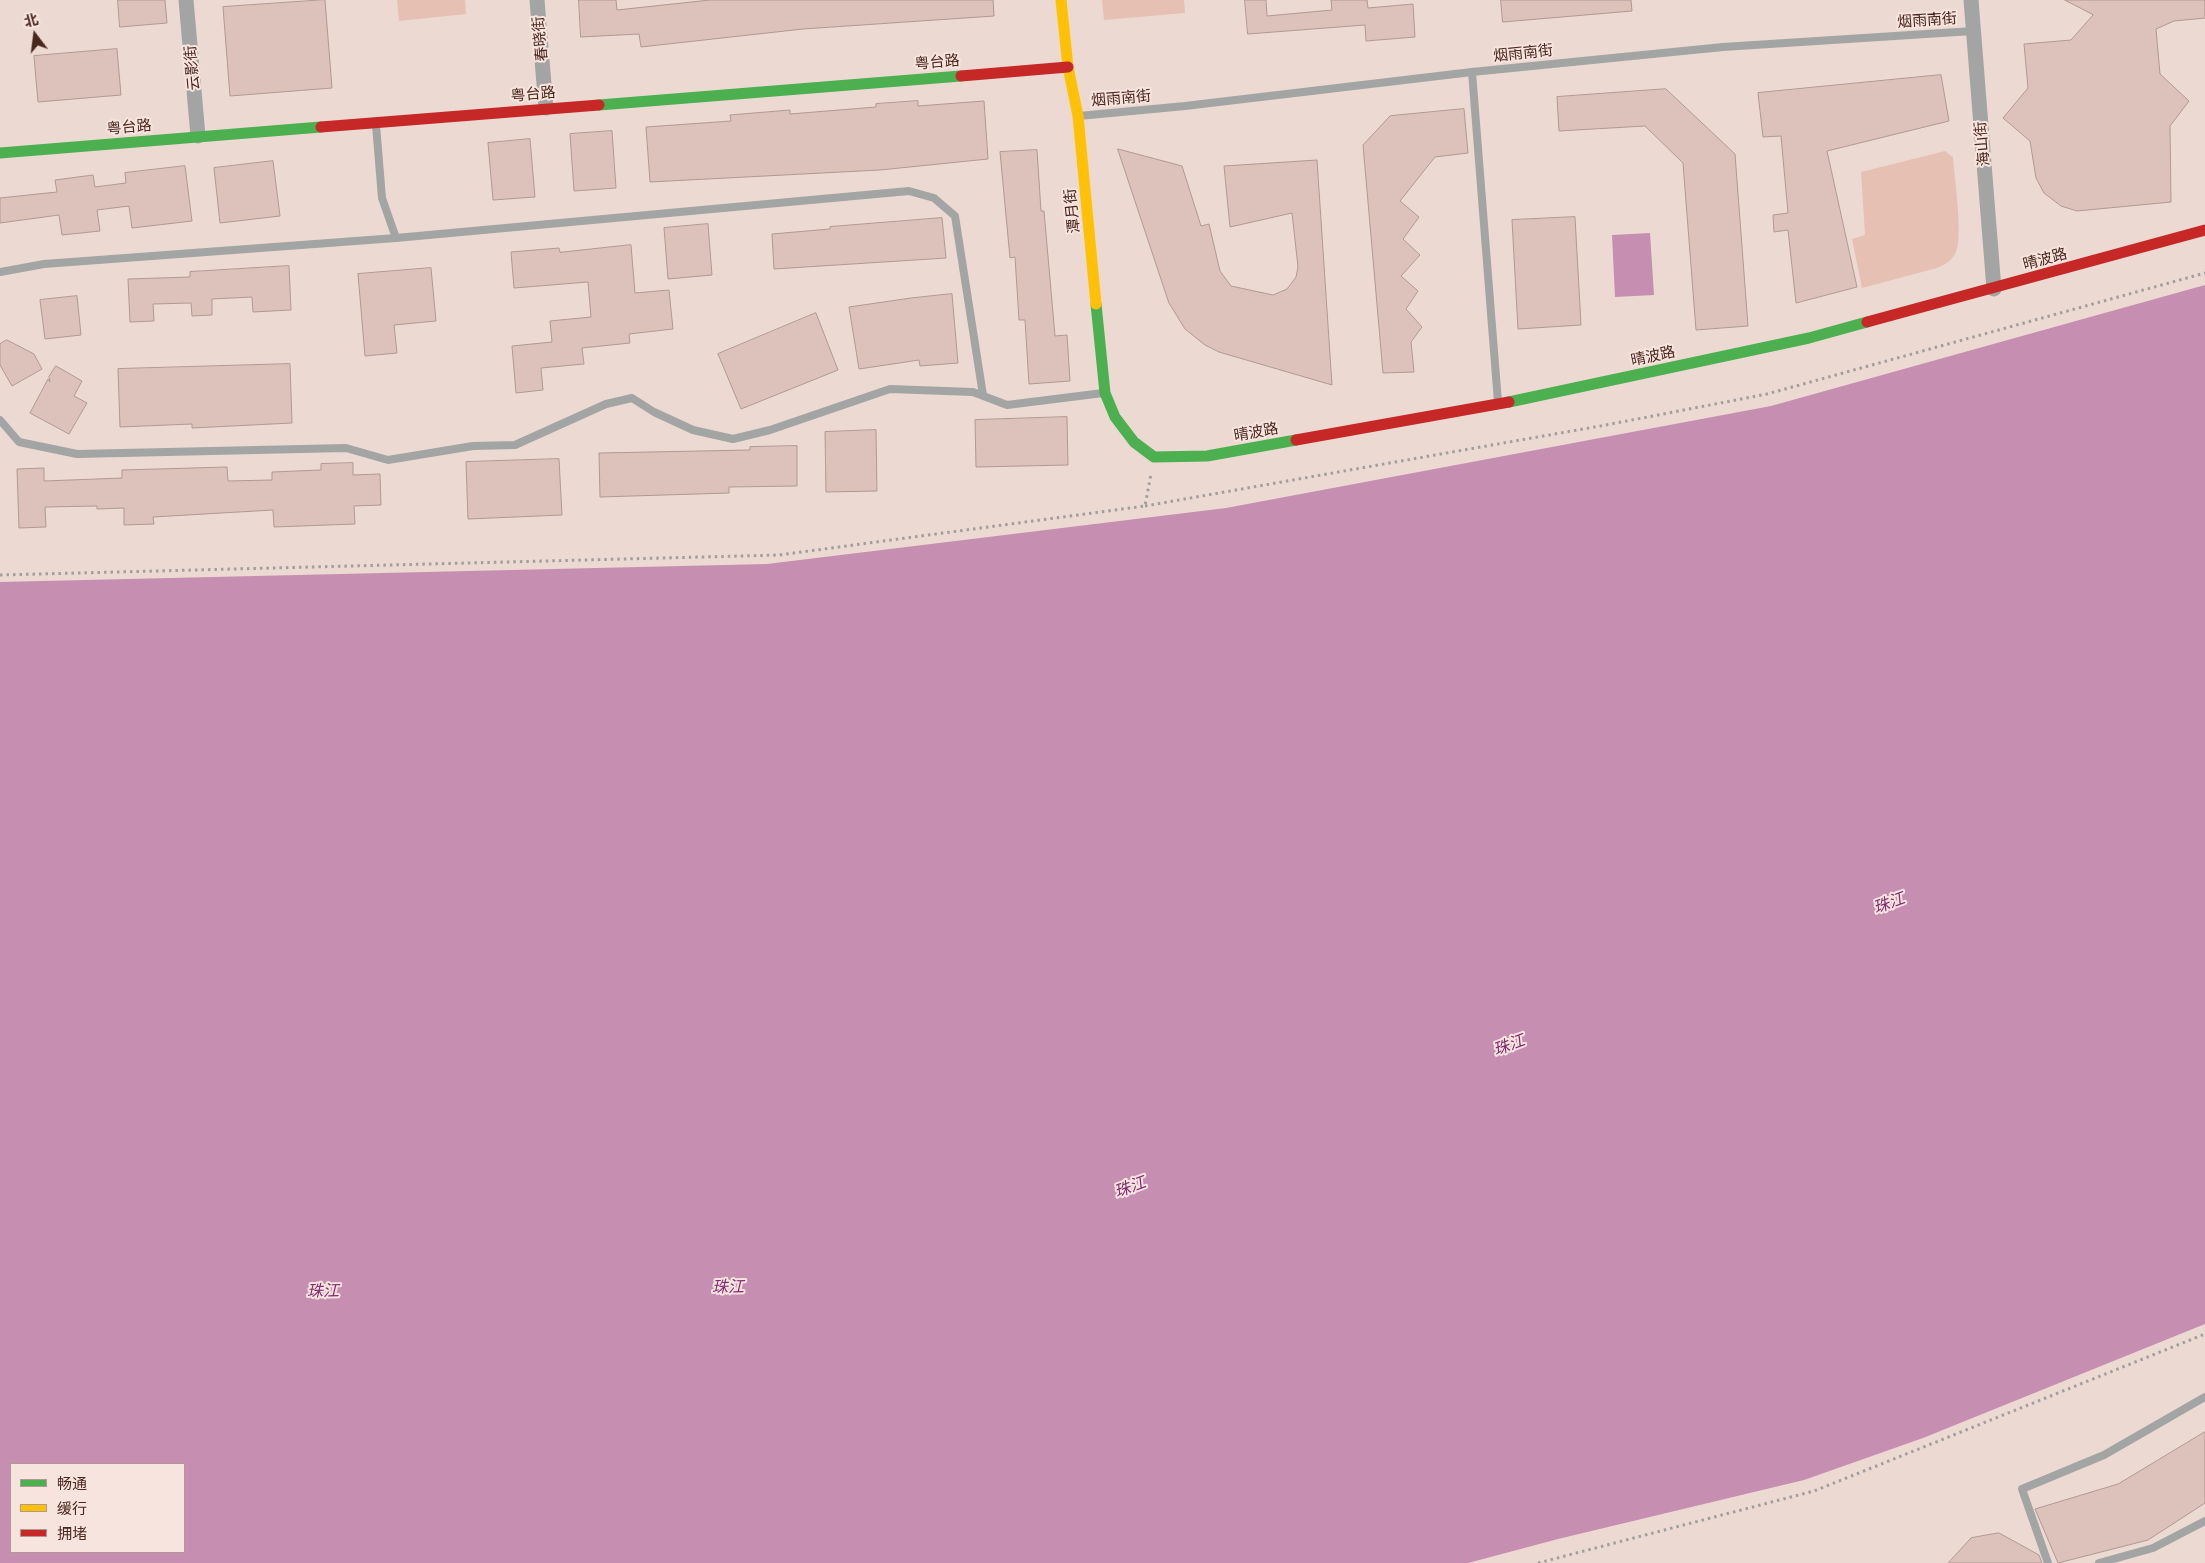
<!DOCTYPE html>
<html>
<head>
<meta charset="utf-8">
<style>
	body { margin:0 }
	#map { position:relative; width:2205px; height:1563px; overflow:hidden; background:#ecd9d2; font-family:Commissioner,"Noto Sans SC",sans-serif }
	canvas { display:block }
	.legend { position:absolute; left:10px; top:1463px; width:175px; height:90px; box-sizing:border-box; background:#f7e4df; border:1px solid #b19891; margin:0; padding:6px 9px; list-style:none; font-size:15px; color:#49271d }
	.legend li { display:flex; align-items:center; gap:10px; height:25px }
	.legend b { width:25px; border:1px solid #b19891 }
	.north { position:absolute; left:10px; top:10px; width:50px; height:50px; -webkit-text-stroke:4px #f7e4df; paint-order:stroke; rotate:345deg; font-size:14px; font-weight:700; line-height:20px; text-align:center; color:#49271d }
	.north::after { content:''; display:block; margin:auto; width:18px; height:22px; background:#49271d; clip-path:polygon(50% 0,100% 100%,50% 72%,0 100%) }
</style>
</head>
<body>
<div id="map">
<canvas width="2205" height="1563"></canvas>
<ul class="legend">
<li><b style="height:6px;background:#4caf50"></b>畅通</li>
<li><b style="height:6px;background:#ffc107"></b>缓行</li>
<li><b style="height:6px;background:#c62828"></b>拥堵</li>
</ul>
<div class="north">北</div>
</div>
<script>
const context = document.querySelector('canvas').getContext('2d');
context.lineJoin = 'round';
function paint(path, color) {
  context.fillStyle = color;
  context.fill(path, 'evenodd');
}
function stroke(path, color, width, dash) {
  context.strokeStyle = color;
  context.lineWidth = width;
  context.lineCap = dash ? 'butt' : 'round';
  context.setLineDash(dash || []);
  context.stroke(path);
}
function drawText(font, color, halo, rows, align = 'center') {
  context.font = font + ' Commissioner,"Noto Sans SC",sans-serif';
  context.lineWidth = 4;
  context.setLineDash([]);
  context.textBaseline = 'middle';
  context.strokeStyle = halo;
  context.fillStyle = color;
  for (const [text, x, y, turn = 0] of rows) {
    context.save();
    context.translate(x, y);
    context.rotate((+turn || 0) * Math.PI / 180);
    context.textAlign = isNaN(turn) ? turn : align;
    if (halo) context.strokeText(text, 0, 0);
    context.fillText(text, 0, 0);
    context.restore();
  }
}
paint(new Path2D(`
	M397,0H465L466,14L399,21Z
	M1102,0H1184L1185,13L1104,20Z
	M1945,151L1953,157C1954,176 1964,240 1955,254C1951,261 1945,265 1937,268L1862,288L1852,239L1865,235L1861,172Z`), '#e6c0b3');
paint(new Path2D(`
	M1650,233L1654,295L1615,297L1612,235Z
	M2205,285V1324L1923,1438L1804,1480L1558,1539L1468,1563H0V582L767,564L1226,508L1771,406ZM184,1464V1552H11V1464Z`), '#c68eb1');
const building = new Path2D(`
	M118,0H165L167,23L120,27Z
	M325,0L332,88L230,96L223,7Z
	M579,0H616L617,10L710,0H993L994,16L803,29L641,47L639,34L581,37Z
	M1245,0H1266L1267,16L1332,10L1331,0H1367L1368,8L1413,4L1415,37L1366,41L1365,25L1248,34Z
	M1501,0H1631L1632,11L1503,22Z
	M2065,0H2205V18L2174,21L2156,29L2160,74L2189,101L2170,126L2171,202L2077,211L2061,206L2044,193L2036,178L2030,141L2003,118L2028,88L2024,44L2071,40L2093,15Z
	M117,49L121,95L38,102L34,56Z
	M1941,75L1949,121L1827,151L1857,287L1796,303L1788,230L1774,232L1773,215L1788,213L1781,136L1763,137L1758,93Z
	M1666,89L1735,154L1748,326L1696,330L1683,163L1645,126L1559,131L1557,97Z
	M918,101V106L984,101L988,159L880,170L650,182L646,127L731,121L730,115L790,110V114L876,107V104Z
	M1464,109L1468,153L1435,157L1400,201L1419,217L1403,239L1420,255L1401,276L1418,291L1406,309L1422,327L1411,342L1414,372L1383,373L1363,145L1390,116Z
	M612,131L616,188L574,191L570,134Z
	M530,139L535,197L493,200L488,143Z
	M1118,149L1182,166L1201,226L1209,224L1220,271L1231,286L1273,295L1287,289L1296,277L1298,267L1292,213L1230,227L1224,166L1317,160L1332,385L1219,352L1205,345L1185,329L1169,303Z
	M1037,150L1041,211H1044L1055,336L1067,335L1070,381L1029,384L1025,320H1019L1015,257L1010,258L1000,152Z
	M273,161L280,216L220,223L214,168Z
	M185,166L192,221L132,228L129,206L97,210L100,231L62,235L59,215L0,223V198L57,192L55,180L93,175L95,187L126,183L125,173Z
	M1575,217L1581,325L1518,329L1512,220Z
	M942,218L946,258L774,269L772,234L830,229V227Z
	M708,224L712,275L668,279L664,228Z
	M631,245L635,293L669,290L673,329L629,334L630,343L582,348L584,364L541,368L543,390L516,393L512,346L552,342L550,321L591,317L588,282L514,288L511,252L559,248L560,252Z
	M289,266L291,310L253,312L252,297L212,299V315L192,316L191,303L153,304L154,321L130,322L128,279L190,277V272Z
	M431,268L436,321L394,325L397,353L365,356L358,274Z
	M952,294L958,363L920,366L919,360L859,369L849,307L911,298Z
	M77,296L81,335L45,339L40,300Z
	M816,313L838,370L741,409L718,354Z
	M7,340L34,354L42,369L12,386L0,365V344Z
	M290,364L292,423L192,428V424L120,427L118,369Z
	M56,366L82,381L74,396L87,403L69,434L30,413L48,379L50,382L49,377Z
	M1067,417L1068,465L976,467L975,420Z
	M876,430L877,491L826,492L825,432Z
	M797,446V486L729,487V493L600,497L599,453L750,450V447Z
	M559,459L562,515L468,519L466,462Z
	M353,463V475L380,474L381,505L354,506L355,524L274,527L273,510L153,517L154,524L124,525V508L97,509V506L45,507L46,527L19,528L17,469L44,468V481L122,478V470L227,467L228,481L272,480V472L321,470V464Z
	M2205,1432V1503L2148,1540L2058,1563L2035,1509L2118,1484Z
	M1999,1533L2039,1555L2042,1563H1948L1971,1538Z`);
paint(building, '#dcc2ba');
stroke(building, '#b09991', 1);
stroke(new Path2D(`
	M1145,506L1606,425L1767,394L2205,273
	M0,575L779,555L1145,506L1151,474
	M1538,1563L1814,1491L2205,1334`), '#a19e9d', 3, [2.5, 4]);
stroke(new Path2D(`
	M1472,72L1498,402
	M1079,116L1185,106L1472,72L1723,47L1973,31
	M376,125L382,198L396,238
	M0,272L44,264L396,238L909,191L934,198L955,216L983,395
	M0,420L19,442L77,454L346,448L388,460L473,446L515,445L606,404L632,398L654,412L693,430L733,439L770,430L890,389L973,392L1007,405L1103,393
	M2048,1563L2022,1489L2104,1455L2205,1397
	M2099,1563L2153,1548L2205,1521`), '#a2a5a4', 8);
stroke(new Path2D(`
	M186,0L198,136
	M537,0L546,108
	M1971,0L1994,289`), '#a2a5a4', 15);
stroke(new Path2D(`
	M599,105L961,76
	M0,153L321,127
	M1096,304L1105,393L1115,417L1134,442L1154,457L1207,456L1296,440
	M1509,402L1809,338L1867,322`), '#4caf50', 11);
stroke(new Path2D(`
	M1061,0L1068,67L1078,116L1096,304`), '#ffc107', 11);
stroke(new Path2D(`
	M961,76L1068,67
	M321,127L599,105
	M1867,322L2205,230
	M1296,440L1509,402`), '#c62828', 11);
drawText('15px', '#49271d', '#f7e4df', [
	["烟雨南街",1927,20,-4],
	["春晓街",540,39,-95],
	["烟雨南街",1523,53,-6],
	["粤台路",937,62,-5],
	["云影街",192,68,-95],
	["粤台路",533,94,-5],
	["烟雨南街",1121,98,-5],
	["粤台路",129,127,-5],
	["海山街",1982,144,-95],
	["潭月街",1072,211,-96],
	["晴波路",2045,259,-15],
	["晴波路",1653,356,-12],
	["晴波路",1256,432,-10]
]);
drawText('italic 16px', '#832b70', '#f7e4df', [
	["珠江",1889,903,-20],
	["珠江",1509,1045,-20],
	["珠江",1130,1187,-20],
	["珠江",728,1287,-1],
	["珠江",323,1291,-1]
]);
</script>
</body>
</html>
